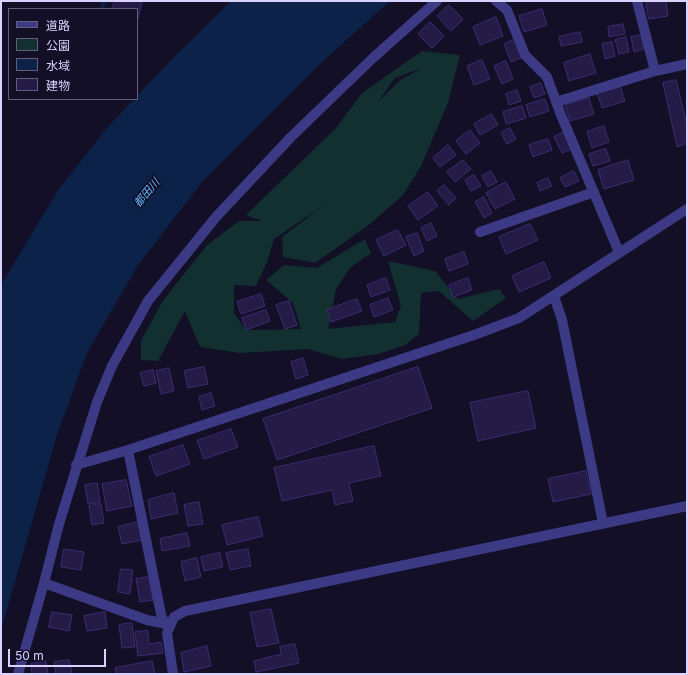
<!DOCTYPE html>
<html>
<head>
<meta charset="utf-8">
<style>
	body { margin:0 }
	#map { position:relative; width:688px; height:675px; overflow:hidden; background:#130f26; font-family:Inter,"Noto Sans JP",sans-serif }
	canvas { display:block }
	.frame { position:absolute; inset:0; border:2px solid #d9d4ff; pointer-events:none }
	.legend { position:absolute; left:8px; top:8px; width:130px; height:92px; box-sizing:border-box; background:#130f26; border:1px solid #625e7d; margin:0; padding:5px 7px; list-style:none; font-size:12px; color:#d9d4ff }
	.legend li { display:flex; align-items:center; gap:8px; height:20px }
	.legend b { width:20px; border:1px solid #625e7d }
	.scale { position:absolute; left:8px; top:649px; width:98px; height:18px; box-sizing:border-box; border:2px solid #d9d4ff; border-top:0; padding-left:5px; font-size:12px; line-height:14px; white-space:nowrap; color:#d9d4ff; -webkit-text-stroke:3px #130f26; paint-order:stroke }
</style>
</head>
<body>
<div id="map">
<canvas width="688" height="675"></canvas>
<div class="frame"></div>
<ul class="legend">
<li><b style="height:5px;background:#3d3a85"></b>道路</li>
<li><b style="height:11px;background:#12302f"></b>公園</li>
<li><b style="height:11px;background:#0c2248"></b>水域</li>
<li><b style="height:11px;background:#241b47"></b>建物</li>
</ul>
<div class="scale">50 m</div>
</div>
<script>
const context = document.querySelector('canvas').getContext('2d');
context.lineJoin = 'round';
function paint(path, color) {
  context.fillStyle = color;
  context.fill(path, 'evenodd');
}
function stroke(path, color, width, dash) {
  context.strokeStyle = color;
  context.lineWidth = width;
  context.lineCap = dash ? 'butt' : 'round';
  context.setLineDash(dash || []);
  context.stroke(path);
}
function drawText(font, color, halo, rows, align = 'center') {
  context.font = font + ' Inter,"Noto Sans JP",sans-serif';
  context.lineWidth = 3.5;
  context.setLineDash([]);
  context.textBaseline = 'middle';
  context.strokeStyle = halo;
  context.fillStyle = color;
  for (const [text, x, y, turn = 0] of rows) {
    context.save();
    context.translate(x, y);
    context.rotate((+turn || 0) * Math.PI / 180);
    context.textAlign = isNaN(turn) ? turn : align;
    if (halo) context.strokeText(text, 0, 0);
    context.fillText(text, 0, 0);
    context.restore();
  }
}
paint(new Path2D(`
	M422,51L460,55L448,103L421,166L403,195L370,224L315,263L283,257L282,237L324,205L274,239L267,262L256,286L234,285V313L246,330L301,329L293,303L266,280L284,265L317,268L365,239L371,253L350,268L336,289L328,329L395,322L401,306L388,261L435,271L458,299L499,289L506,298L473,321L439,291L421,293L419,334L405,345L378,354L342,359L308,349L240,353L200,347L185,311L158,361L141,360V341L162,302L206,246L239,221H262L246,215L336,128L362,93ZM422,68L399,81L378,102L395,78Z`), '#12302f');
paint(new Path2D(`
	M231,1H390L322,62L203,181L138,265L87,353L57,435L1,630V285L58,190L106,129L134,99H137V96L175,56Z`), '#0c2248');
stroke(new Path2D(`
	M102,9L104,1`), '#0c2248', 4);
const building = new Path2D(`
	M115,1H142L138,19L137,9H112Z
	M646,1H666L668,16L649,19Z
	M449,5L463,19L451,31L437,16Z
	M542,9L547,25L524,32L519,16Z
	M496,17L503,36L480,45L473,27Z
	M430,22L444,36L432,48L418,34Z
	M623,24L625,34L609,37L608,27Z
	M580,32L582,42L561,46L559,37Z
	M641,35L644,49L634,52L631,37Z
	M626,37L629,52L619,54L615,40Z
	M516,39L523,57L511,62L504,44Z
	M612,42L615,56L605,59L602,44Z
	M590,54L596,73L569,81L564,63Z
	M482,60L490,79L474,85L467,66Z
	M506,61L513,79L502,84L494,66Z
	M676,80L687,126V143L677,147L663,83Z
	M541,83L545,94L534,98L530,87Z
	M620,85L625,101L602,108L597,93Z
	M517,90L521,101L509,105L506,94Z
	M589,98L594,114L570,121L565,105Z
	M545,99L549,111L530,117L526,105Z
	M522,106L526,118L506,124L503,112Z
	M492,114L498,125L480,135L474,124Z
	M604,126L609,142L592,148L587,132Z
	M510,128L516,139L507,144L501,133Z
	M470,130L480,143L466,154L456,141Z
	M564,132L572,149L562,153L554,137Z
	M548,139L552,150L533,157L529,145Z
	M448,145L456,155L440,167L433,158Z
	M606,149L610,161L593,166L589,154Z
	M463,160L471,169L455,182L447,172Z
	M628,160L634,180L604,189L598,170Z
	M491,171L497,182L488,187L482,176Z
	M574,171L579,181L565,187L560,178Z
	M474,175L481,186L471,191L465,180Z
	M548,178L552,186L540,191L537,183Z
	M506,182L515,199L495,209L486,193Z
	M444,185L456,198L449,205L437,191Z
	M428,192L438,206L418,220L408,206Z
	M484,197L492,213L484,218L475,202Z
	M431,223L437,236L427,241L421,228Z
	M530,224L538,240L506,254L499,237Z
	M398,230L406,245L384,256L376,240Z
	M417,233L424,251L414,256L406,237Z
	M464,252L468,264L449,271L445,259Z
	M544,262L551,278L519,292L512,276Z
	M386,278L390,290L371,297L367,285Z
	M468,278L472,290L453,297L449,285Z
	M261,294L265,306L241,314L237,302Z
	M388,298L393,310L374,317L370,305Z
	M357,299L362,311L331,322L327,310Z
	M289,301L297,325L285,329L276,305Z
	M266,310L270,321L246,330L242,318Z
	M303,358L308,375L296,379L291,362Z
	M204,367L208,384L188,388L184,371Z
	M418,367L432,408L277,460L263,419Z
	M169,368L174,391L161,394L156,371Z
	M153,370L156,383L144,386L140,373Z
	M528,391L536,428L478,441L470,403Z
	M211,393L215,406L202,410L199,397Z
	M231,429L238,447L204,459L197,441Z
	M183,445L190,464L156,476L149,457Z
	M374,446L381,476L349,483L353,501L335,505L332,490L282,501L274,468Z
	M586,471L591,494L553,502L548,479Z
	M126,480L132,506L107,511L102,484Z
	M97,483L100,502L88,504L85,485Z
	M174,493L178,513L151,519L148,500Z
	M199,502L203,524L188,526L184,505Z
	M101,504L104,523L92,525L89,506Z
	M258,517L263,536L227,545L222,525Z
	M138,522L142,540L122,544L118,527Z
	M187,533L190,546L162,551L160,539Z
	M64,549L84,552L81,570L61,567Z
	M248,549L251,566L230,570L226,553Z
	M220,553L223,567L204,571L201,557Z
	M197,558L201,577L185,581L181,562Z
	M121,569L133,570L130,594L118,592Z
	M149,577L153,600L140,602L136,579Z
	M271,609L279,643L257,647L250,613Z
	M52,612L72,615L69,631L49,627Z
	M105,612L107,628L87,631L84,616Z
	M132,623L135,647L122,648L119,625Z
	M148,631L149,644L161,642L163,653L138,656L135,632Z
	M295,644L299,663L256,672L254,661L281,654L280,647Z
	M207,646L211,666L184,672L181,653Z
	M69,660L72,674H56L54,662Z
	M46,661L48,674H32L31,664Z
	M152,661L155,674H116L115,668Z`);
paint(building, '#241b47');
stroke(building, '#3b2d73', 1);
stroke(new Path2D(`
	M496,1L507,10L525,55L547,77L561,115L619,252
	M637,1L655,71
	M556,102L655,71L687,64
	M480,232L594,192
	M554,296L562,320L603,523
	M76,465L128,450
	M44,583L147,620L167,624
	M169,624L162,619L128,450L474,335L519,318L687,209
	M18,674L44,583L59,524L97,402L112,366L148,301L216,217L291,137L374,57L437,1
	M173,674L167,633L174,617L185,611L687,506`), '#3d3a85', 10);
drawText('italic 11px', '#62b6ff', '#130f26', [
	["都田川",147,193,-50]
]);
</script>
</body>
</html>
